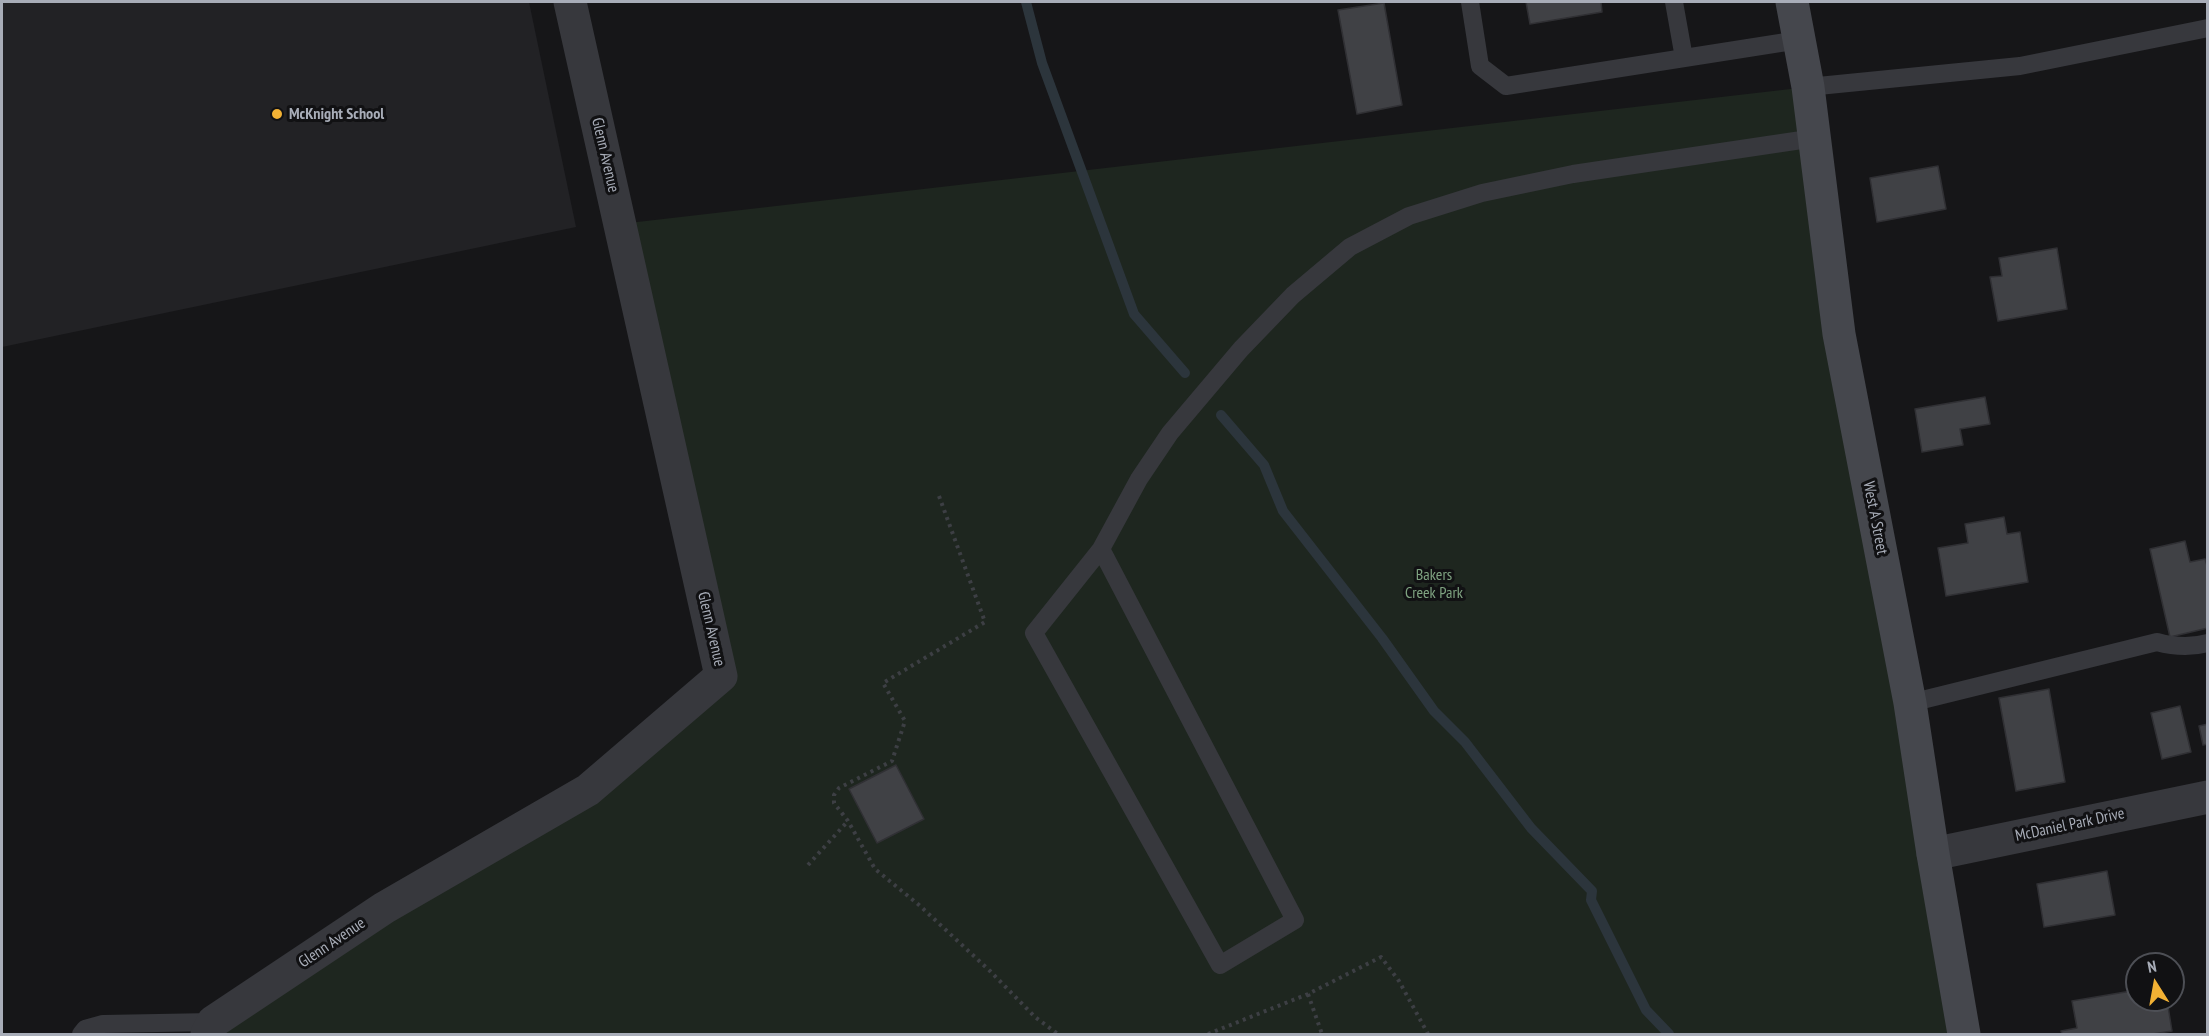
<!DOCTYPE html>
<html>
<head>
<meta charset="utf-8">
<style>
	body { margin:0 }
	#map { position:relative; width:2209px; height:1036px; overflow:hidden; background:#161618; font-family:"PT Sans Narrow",sans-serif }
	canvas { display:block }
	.frame { position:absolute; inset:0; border:3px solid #a8adb8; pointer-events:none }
	.north { position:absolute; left:2125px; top:952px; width:60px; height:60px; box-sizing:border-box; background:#111113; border:2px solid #4d4f55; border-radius:50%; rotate:349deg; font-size:16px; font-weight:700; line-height:24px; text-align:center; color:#a8adb8 }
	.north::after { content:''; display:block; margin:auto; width:21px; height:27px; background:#f2b134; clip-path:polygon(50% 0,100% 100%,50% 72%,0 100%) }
</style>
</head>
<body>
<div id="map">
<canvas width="2209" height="1036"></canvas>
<div class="frame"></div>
<div class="north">N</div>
</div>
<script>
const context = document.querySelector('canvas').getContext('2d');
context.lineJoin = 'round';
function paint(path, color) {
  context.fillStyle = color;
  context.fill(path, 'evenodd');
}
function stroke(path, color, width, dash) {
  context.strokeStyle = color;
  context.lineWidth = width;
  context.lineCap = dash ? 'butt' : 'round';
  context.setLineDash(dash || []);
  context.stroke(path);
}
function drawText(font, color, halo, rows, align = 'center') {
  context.font = font + ' "PT Sans Narrow",sans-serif';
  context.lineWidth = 6;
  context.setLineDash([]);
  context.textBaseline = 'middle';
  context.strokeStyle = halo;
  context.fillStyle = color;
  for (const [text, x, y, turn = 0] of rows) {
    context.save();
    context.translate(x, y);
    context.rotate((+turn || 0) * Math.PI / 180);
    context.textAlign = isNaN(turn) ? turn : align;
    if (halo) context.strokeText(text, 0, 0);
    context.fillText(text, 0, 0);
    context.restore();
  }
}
paint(new Path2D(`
	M2,2H529L576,227L2,347Z`), '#222225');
paint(new Path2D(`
	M1808,87L1970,1034H207L588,790L721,676L620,224Z`), '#1e261f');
stroke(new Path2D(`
	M1026,2L1042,63L1134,314L1185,373
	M1221,415L1264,465L1283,511L1382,638L1434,711L1465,742L1531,828L1592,891L1591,900L1646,1010L1669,1034`), '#2c353c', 10);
const building = new Path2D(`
	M1526,2H1601L1602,12L1530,24Z
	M1384,3L1402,105L1357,114L1338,10Z
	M1938,166L1946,209L1877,222L1870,178Z
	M2057,248L2067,309L1998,321L1990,277L2002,276L1999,258Z
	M1985,397L1990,424L1960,429L1963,445L1922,452L1915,409Z
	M2004,517L2007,534L2020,532L2028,582L1946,596L1938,548L1968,543L1965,524Z
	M2185,541L2190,562L2205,559L2208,569V628L2170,637L2150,549Z
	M2049,689L2065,782L2016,791L1999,698Z
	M2180,706L2191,752L2162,759L2151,713Z
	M2208,724V744L2203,745L2199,726Z
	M896,765L924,819L877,843L849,789Z
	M2107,871L2115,915L2044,927L2037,884Z
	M2137,990V1000H2167L2172,1031L2153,1034H2062L2061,1031L2077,1028L2072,1001Z`);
paint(building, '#404145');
stroke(building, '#303034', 1.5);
stroke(new Path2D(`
	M939,496L985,622L883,683L905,721L892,761L839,788L834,795V803L848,821L875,869L919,905L990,971L1035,1017L1058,1034
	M808,865L848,821
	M1308,994L1322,1034
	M1208,1034L1308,994L1381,957L1399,981L1428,1034`), '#3d3f44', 4, [3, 4.5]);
stroke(new Path2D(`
	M1470,2L1480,66L1506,86L1799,40
	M1674,2L1684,58
	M1808,87L2020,66L2208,28
	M1101,549L1295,920L1220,965L1034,633L1101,549L1139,479L1170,433L1241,349L1293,295L1350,247L1409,216L1482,193L1573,174L1815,138
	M1910,703L2157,642C2175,647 2190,648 2208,643
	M81,1034L85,1029L103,1024L213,1022`), '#37383d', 18);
stroke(new Path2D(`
	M1933,854L2208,797
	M207,1034L213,1022L384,908L588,790L721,676L570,2`), '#37383d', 33);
stroke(new Path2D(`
	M1792,2L1808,87L1839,334L1910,703L1933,854L1964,1034`), '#45474d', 33);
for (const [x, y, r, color] of [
	[277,114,6,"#f2b134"]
]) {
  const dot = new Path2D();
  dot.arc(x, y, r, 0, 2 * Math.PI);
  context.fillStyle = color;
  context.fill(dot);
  stroke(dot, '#111113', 2);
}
drawText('bold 16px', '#a8adb8', '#111113', [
	["McKnight School",289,114]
], 'left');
drawText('16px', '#a8adb8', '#111113', [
	["Glenn Avenue",605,155,77],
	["West A Street",1875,518,79],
	["Glenn Avenue",711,629,77],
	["McDaniel Park Drive",2070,825,-12],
	["Glenn Avenue",332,943,-34]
]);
drawText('16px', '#7fa381', '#111113', [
	["Bakers",1434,575],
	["Creek Park",1434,593]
]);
</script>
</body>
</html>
